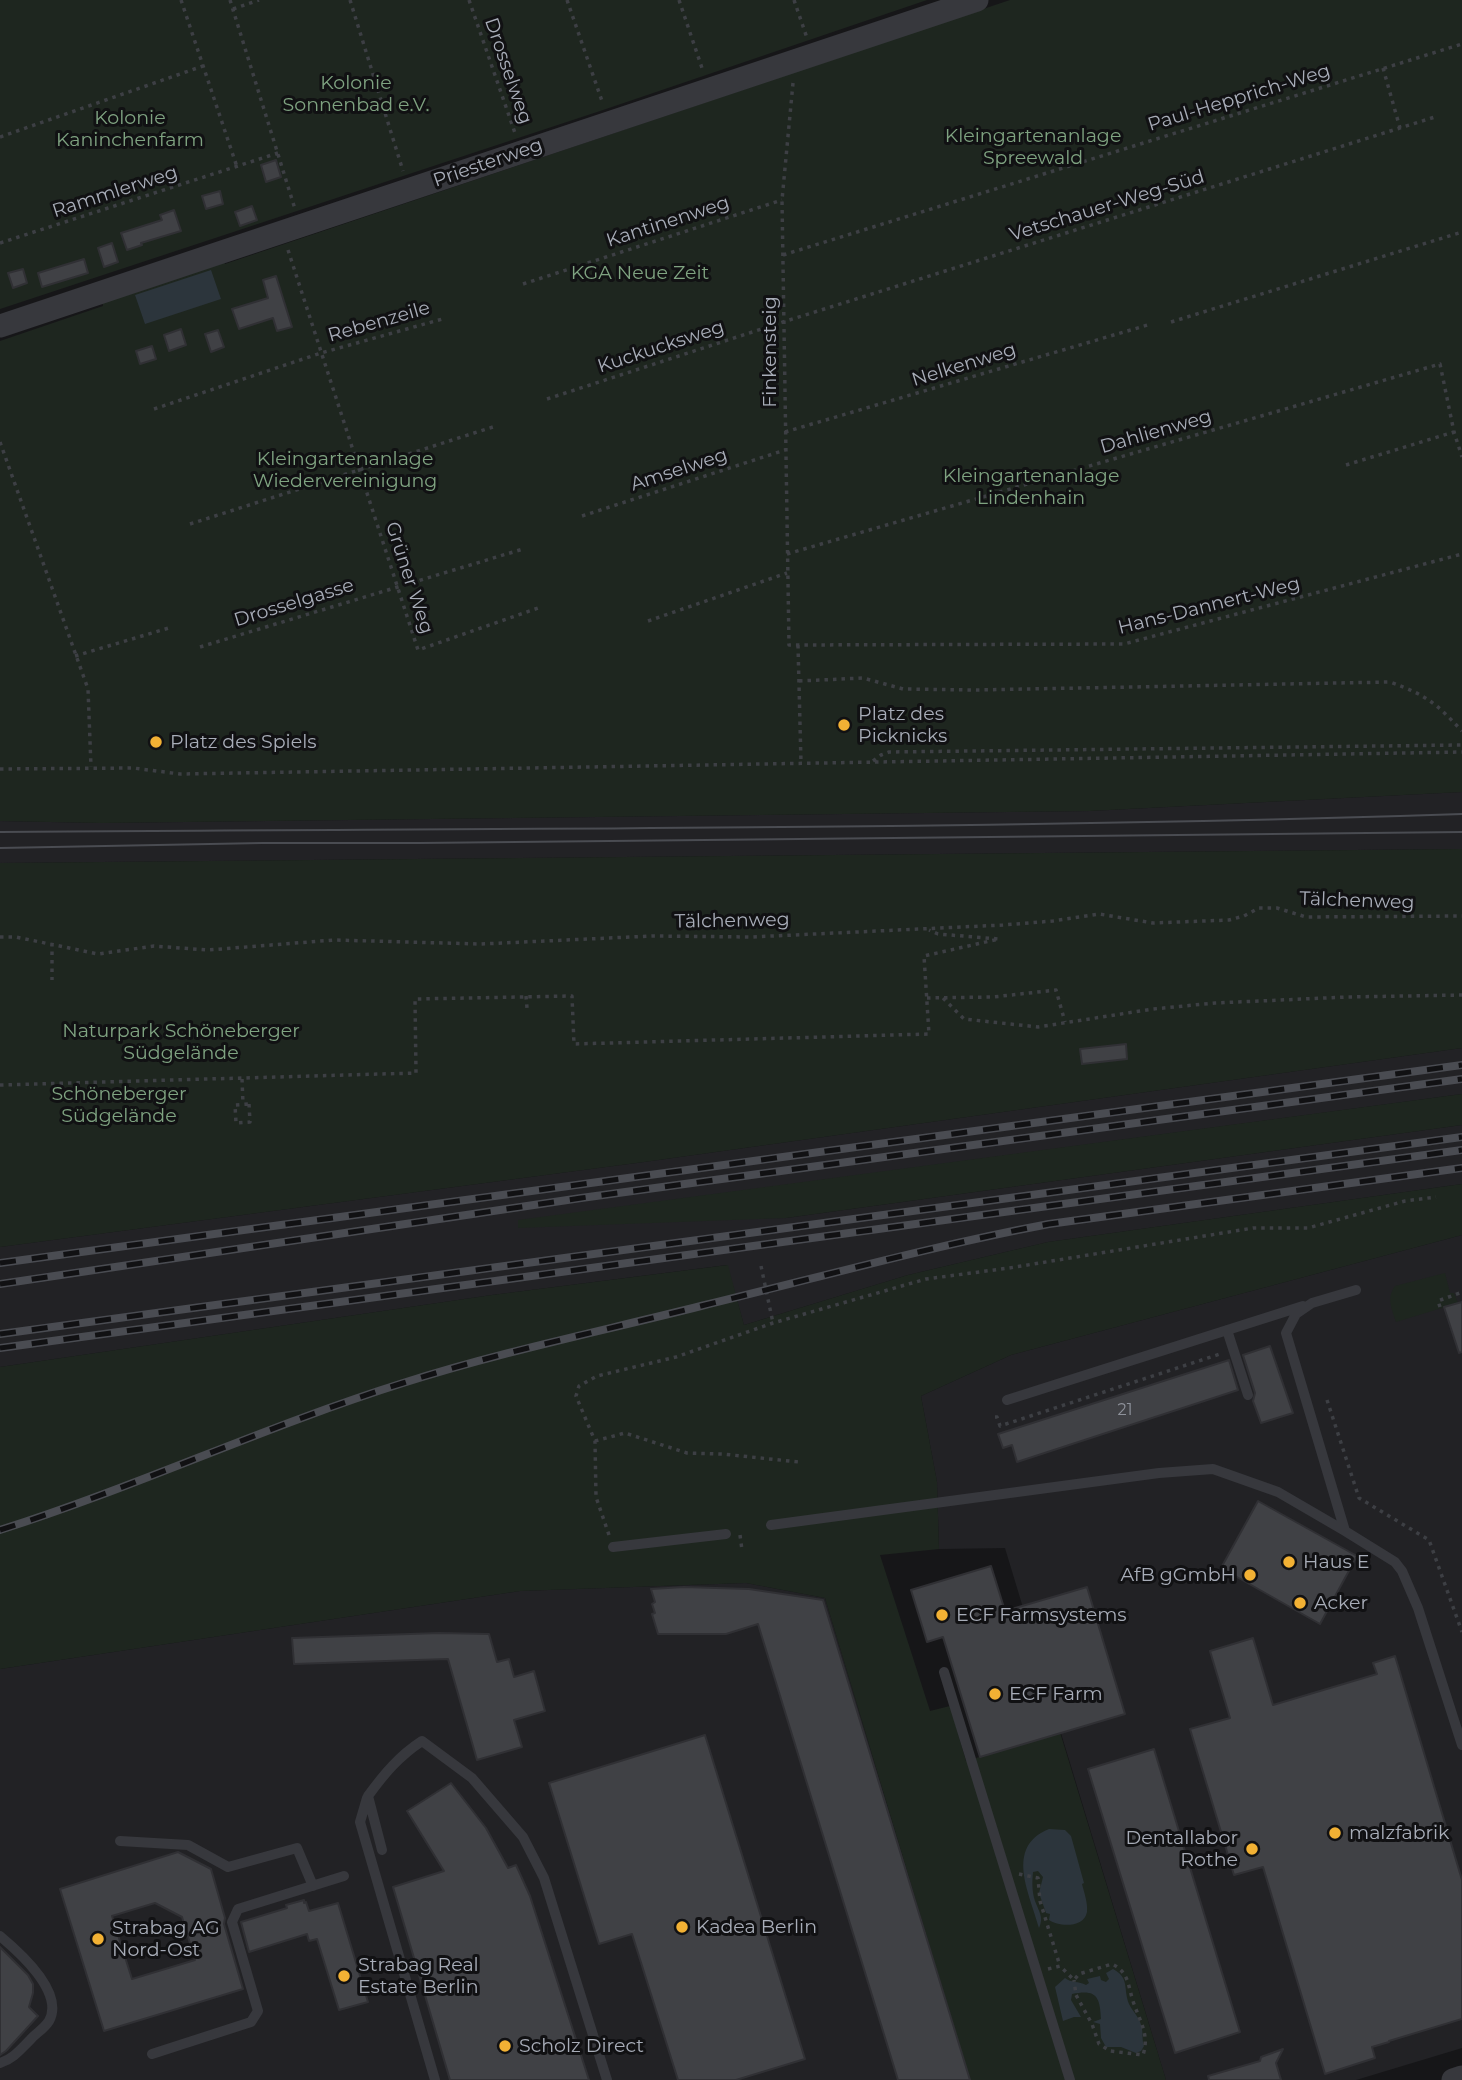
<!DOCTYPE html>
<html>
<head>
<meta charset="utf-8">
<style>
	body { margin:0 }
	canvas { display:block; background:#161618 }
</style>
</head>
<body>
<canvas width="1462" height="2080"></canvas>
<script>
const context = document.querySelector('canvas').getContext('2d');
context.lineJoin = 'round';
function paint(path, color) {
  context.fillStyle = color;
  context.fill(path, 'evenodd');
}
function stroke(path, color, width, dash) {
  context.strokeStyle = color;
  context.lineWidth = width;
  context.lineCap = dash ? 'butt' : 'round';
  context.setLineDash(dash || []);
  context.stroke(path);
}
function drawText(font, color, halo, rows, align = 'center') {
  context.font = font + ' Montserrat,sans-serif';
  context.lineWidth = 6;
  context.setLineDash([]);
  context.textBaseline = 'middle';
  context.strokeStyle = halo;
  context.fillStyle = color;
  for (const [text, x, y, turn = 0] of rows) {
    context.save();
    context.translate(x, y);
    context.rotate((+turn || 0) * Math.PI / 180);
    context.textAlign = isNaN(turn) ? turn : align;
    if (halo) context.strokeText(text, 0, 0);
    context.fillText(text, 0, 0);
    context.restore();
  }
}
paint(new Path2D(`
	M1462,792V849L0,863V821L101,823L1089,811Z
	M1462,1048V1094L518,1221L786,1218L1462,1125V1184L1048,1242L908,1275L744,1325L727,1265L492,1295L0,1367V1247L644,1162Z
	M1462,1235V2048L1356,2080H1166L1005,1548L939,1549L937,1482L921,1396L1011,1355Z
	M746,1583L825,1598L970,2080H0V1669L520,1591Z`), '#222225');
paint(new Path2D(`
	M0,0H927L603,110L0,309Z
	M1010,0H1462V792L1089,811L101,823L0,821V341L103,306L102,299L223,259L225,264Z
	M1462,849V1048L644,1162L0,1247V863Z
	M1462,1094V1125L786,1218L518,1228V1220Z
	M1462,1184V1235L1011,1355L921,1396L937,1482L939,1549L880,1555L930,1711L950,1706L966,1761L1043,1738L1059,1729L1166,2080H970L825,1598L746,1583L520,1591L0,1669V1367L492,1295L728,1265L744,1325L908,1275L1048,1242Z
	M1445,1273L1450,1293H1454L1458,1303L1396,1322C1392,1309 1386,1298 1395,1286Z`), '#1e261f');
paint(new Path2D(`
	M211,270L221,299L145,324L135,295Z
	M1049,1829L1065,1830L1071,1836L1084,1883L1082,1884C1084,1892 1088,1903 1087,1912C1084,1928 1059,1927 1049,1920L1050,1914L1046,1913L1039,1893L1043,1877L1038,1871L1033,1872C1032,1882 1032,1892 1035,1901C1039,1912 1044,1917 1039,1928C1030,1894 1004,1847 1049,1829Z
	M1113,1969C1130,1978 1123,1989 1129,2004C1133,2012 1141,2019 1142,2029C1143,2035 1142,2040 1144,2046L1141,2051L1136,2053L1121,2047H1106L1101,2038L1100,2024L1093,2022L1101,2019C1100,1996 1096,1989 1072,1994L1071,2000L1081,2017H1074L1063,2021L1055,1987L1065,1978C1071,1983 1079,1981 1086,1985L1089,1983L1087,1979L1100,1976L1101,1980L1106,1982L1109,1979L1106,1973Z`), '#2c353c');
const building = new Path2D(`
	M276,160L281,177L266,182L261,165Z
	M220,191L223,204L206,209L202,196Z
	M252,206L257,220L240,226L235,212Z
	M174,210L181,231L141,243L142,245L127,250L121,233L162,220L160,215Z
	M112,243L118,262L104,267L98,248Z
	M84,259L88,273L42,287L38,273Z
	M23,269L27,283L13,288L8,273Z
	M276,276L292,327L277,331L273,318L239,329L232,309L268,298L263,280Z
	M181,329L186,345L169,351L164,335Z
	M218,330L224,347L211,352L205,334Z
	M152,346L156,359L140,364L136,351Z
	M1126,1044L1127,1059L1082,1064L1080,1049Z
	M1462,1302V1352L1459,1353L1444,1307Z
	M1270,1346L1293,1413L1261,1423L1253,1401L1255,1393L1243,1355Z
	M1229,1360L1238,1390L1017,1462L1012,1445L1003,1448L998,1434Z
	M1258,1501L1357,1556L1320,1624L1221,1568Z
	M991,1566L1005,1611L1087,1587L1125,1714L980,1757L943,1637L927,1642L911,1590Z
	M684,1587L749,1589L823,1600L970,2080H898L758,1624L726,1634H658L652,1614L655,1613L652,1604L655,1602L651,1589Z
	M439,1633L489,1634L497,1662L509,1659L514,1677L534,1671L545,1711L514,1720L522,1747L477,1760L448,1659L294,1664L292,1638Z
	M1253,1638L1273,1705L1377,1674L1373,1663L1395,1656L1462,1880V2019L1389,2041V2042L1372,2047L1375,2058L1325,2074L1263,1867L1234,1875L1190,1729L1230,1718L1210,1651Z
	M705,1735L805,2059L736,2080H678L632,1934L599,1944L549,1783Z
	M1154,1749L1240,2032L1175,2053L1088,1769Z
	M451,1783L486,1828L508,1868L516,1865L530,1896L589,2080H450L393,1887L444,1871L407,1811Z
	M178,1852L211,1869L225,1918L224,1924L243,1989L104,2031L60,1889ZM155,1903L182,1917L195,1960L132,1979L112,1916Z
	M304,1900V1903L306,1902L309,1911L338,1903L368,2002L339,2010L317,1939L309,1941L307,1934L249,1952L241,1922L287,1908L286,1905Z
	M0,1947L28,1975L33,1984V1993L29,2007L38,2016L6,2051L0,2055Z
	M1283,2049L1276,2063L1281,2080H1209L1208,2076L1260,2061L1261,2057Z`);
paint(building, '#404145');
stroke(building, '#303034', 2);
stroke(new Path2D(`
	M181,0L237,167
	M230,0L295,209
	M350,0L403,171
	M469,0L515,133
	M567,0L603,104
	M679,0L703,71
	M794,0L807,38
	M233,9L259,0
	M1383,68L1400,128
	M793,83L782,200L789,645L1124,644L1462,554
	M0,137L203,66
	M0,243L278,153
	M288,250L418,650L541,607
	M783,255L1462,44
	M523,284L782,200
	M1171,322L1462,232
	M547,399L783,322L1438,116
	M154,409L321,353L446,318
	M785,432L1151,324
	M0,442L88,689L91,767
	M1346,465L1454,432
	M582,516L785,450
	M190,524L496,426
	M787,554L1440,364L1454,432L1462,457
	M648,621L787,573
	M798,645L801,763
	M200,647L523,549
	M75,656L172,627
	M799,681L863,678L903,689L976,690L1390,682C1426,695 1436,703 1462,731
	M873,761L881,755L889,752L1462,745
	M0,769L133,768L180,774L1462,752
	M0,937H16L98,954L154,946L208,950L334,940L481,944L652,936L752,937L1003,925L1053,921L1099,914L1153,923L1229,920L1244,916L1259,908H1277L1306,917L1462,916
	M52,943V980
	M526,996L527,1008
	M927,998L993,997L1056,990L1065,1022
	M943,998L964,1019L1038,1027L1153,1009L1215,1003L1347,997L1462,995
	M242,1079L243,1104
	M0,1085L416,1073L415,999L572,996L574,1044L929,1034L924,956L999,939L938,934L929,930
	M249,1104L250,1122L236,1123L235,1105Z
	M761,1266L773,1323
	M1440,1307L1438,1301L1462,1292
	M1327,1400L1359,1498L1429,1540L1462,1632
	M995,1417H997L1000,1426L1220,1354
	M595,1441L625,1433L687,1453L722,1454L799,1462
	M609,1535L596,1497L595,1441L576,1396L579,1386L597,1376L676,1357L773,1323L926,1279L1009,1268L1253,1228H1308L1405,1201L1436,1197
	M740,1535L742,1550
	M1019,1874L1038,1878L1040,1901L1060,1966
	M1048,1969L1060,1966L1074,1980L1079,1974L1112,1964C1129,1972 1128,1986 1133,2001C1139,2020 1150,2034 1143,2055L1110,2051L1099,2044L1092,2024L1076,1995L1074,1980`), '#3d3f44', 3.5, [3.5, 5]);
stroke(new Path2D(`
	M1356,1290L1312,1303L1296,1314L1286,1333L1345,1531L1395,1562L1402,1571L1418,1608L1462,1745
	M1227,1330L1248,1395
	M1007,1400L1303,1306
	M771,1525L1159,1473L1213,1469L1278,1492L1345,1531
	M613,1547L726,1534
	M944,1672L1070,2080
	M367,1798L360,1822L435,2080
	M120,1841L188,1845L228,1867L297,1848L313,1886
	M382,1850L368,1796C384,1774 399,1756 422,1741L472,1778L523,1837L544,1878L607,2080
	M0,1936C18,1951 65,1992 49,2021C45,2028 35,2034 30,2040C20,2050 13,2059 0,2063
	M152,2054L251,2022L258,2011L232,1922L238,1909L344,1876`), '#37383d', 10);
stroke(new Path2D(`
	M0,326L977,0
	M1453,2080L1462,2077`), '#37383d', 23);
stroke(new Path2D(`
	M0,832C487,828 975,830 1462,814
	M0,848L262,843H420L1462,832`), '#4a4c52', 2);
const rail = new Path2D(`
	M0,1263L1462,1065
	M0,1284L581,1198L1462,1079
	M0,1334L1462,1137
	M0,1348L1462,1150
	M0,1530C136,1487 266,1426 403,1383C500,1352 602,1331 701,1306C817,1278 931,1246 1049,1224L1462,1168`);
stroke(rail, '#4a4c52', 8);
stroke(rail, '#111113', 5, [16]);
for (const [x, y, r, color] of [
	[844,725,7,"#f2b134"],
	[156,742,7,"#f2b134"],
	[1289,1562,7,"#f2b134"],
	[1250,1575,7,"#f2b134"],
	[1300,1603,7,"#f2b134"],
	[942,1615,7,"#f2b134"],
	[995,1694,7,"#f2b134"],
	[1335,1833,7,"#f2b134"],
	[1252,1849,7,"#f2b134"],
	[682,1927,7,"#f2b134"],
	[98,1939,7,"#f2b134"],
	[344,1976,7,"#f2b134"],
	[505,2046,7,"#f2b134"]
]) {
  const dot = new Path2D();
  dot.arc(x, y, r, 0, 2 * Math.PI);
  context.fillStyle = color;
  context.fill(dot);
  stroke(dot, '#111113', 2.5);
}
drawText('16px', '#8e929b', null, [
	["21",1125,1410]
]);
drawText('19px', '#a8adb8', '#111113', [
	["Drosselweg",508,71,71],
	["Paul-Hepprich-Weg",1239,98,-17],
	["Priesterweg",488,163,-19],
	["Rammlerweg",115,192,-18],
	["Vetschauer-Weg-Süd",1107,206,-17],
	["Kantinenweg",668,222,-18],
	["Rebenzeile",379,322,-16],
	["Kuckucksweg",661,347,-18],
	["Finkensteig",770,352,-90],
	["Nelkenweg",964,365,-17],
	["Dahlienweg",1156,432,-16],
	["Amselweg",679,470,-18],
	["Grüner Weg",409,578,72],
	["Drosselgasse",294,603,-17],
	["Hans-Dannert-Weg",1209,606,-14],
	["Tälchenweg",1357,901,2],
	["Tälchenweg",732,921,-1]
]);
drawText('19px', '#7fa381', '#111113', [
	["Kolonie",356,83],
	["Sonnenbad e.V.",356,105],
	["Kolonie",130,118],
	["Kaninchenfarm",130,140],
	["Kleingartenanlage",1033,136],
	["Spreewald",1033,158],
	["KGA Neue Zeit",640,273],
	["Kleingartenanlage",345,459],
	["Wiedervereinigung",345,481],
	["Kleingartenanlage",1031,476],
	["Lindenhain",1031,498],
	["Naturpark Schöneberger",181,1031],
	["Südgelände",181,1053],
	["Schöneberger",119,1094],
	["Südgelände",119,1116]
]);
drawText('19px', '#a8adb8', '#111113', [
	["Platz des",858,714],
	["Picknicks",858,736],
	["Platz des Spiels",170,742],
	["Haus E",1303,1562],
	["AfB gGmbH",1236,1575,"right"],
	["Acker",1314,1603],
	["ECF Farmsystems",956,1615],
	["ECF Farm",1009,1694],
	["malzfabrik",1349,1833],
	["Dentallabor",1238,1838,"right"],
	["Rothe",1238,1860,"right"],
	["Kadea Berlin",696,1927],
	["Strabag AG",112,1928],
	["Nord-Ost",112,1950],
	["Strabag Real",358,1965],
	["Estate Berlin",358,1987],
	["Scholz Direct",519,2046]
], 'left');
</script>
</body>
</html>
